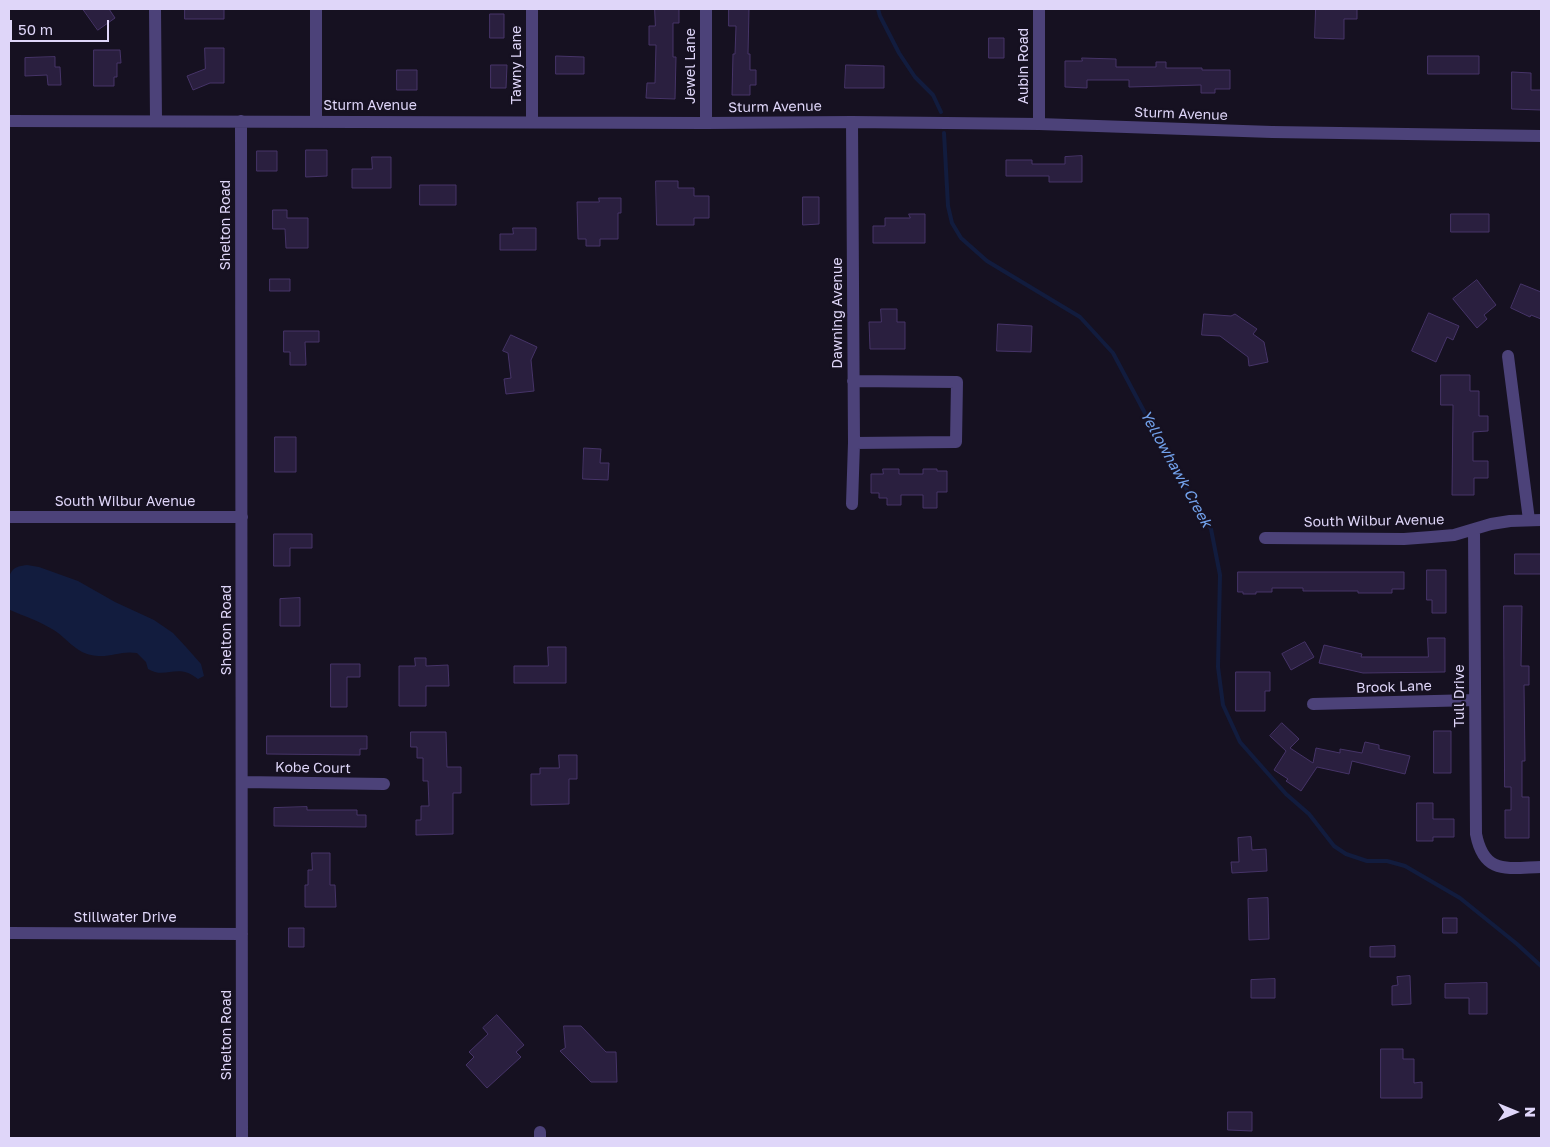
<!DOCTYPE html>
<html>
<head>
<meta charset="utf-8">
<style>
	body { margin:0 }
	#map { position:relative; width:1550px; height:1147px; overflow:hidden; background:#161121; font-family:"Golos Text",sans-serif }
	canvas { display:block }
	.frame { position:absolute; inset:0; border:10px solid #dfd6f9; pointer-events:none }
	.north { position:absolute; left:1490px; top:1087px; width:50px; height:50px; -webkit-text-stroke:4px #161121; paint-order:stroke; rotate:90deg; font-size:14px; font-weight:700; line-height:20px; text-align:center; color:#dfd6f9 }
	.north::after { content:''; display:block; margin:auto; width:18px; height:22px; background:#dfd6f9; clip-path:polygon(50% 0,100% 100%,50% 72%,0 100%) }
	.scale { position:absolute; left:10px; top:20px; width:99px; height:22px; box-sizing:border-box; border:2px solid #dfd6f9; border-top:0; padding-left:6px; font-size:15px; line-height:18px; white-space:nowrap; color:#dfd6f9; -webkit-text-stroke:4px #161121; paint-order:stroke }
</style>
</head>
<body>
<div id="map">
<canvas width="1550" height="1147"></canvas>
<div class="frame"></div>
<div class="north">N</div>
<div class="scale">50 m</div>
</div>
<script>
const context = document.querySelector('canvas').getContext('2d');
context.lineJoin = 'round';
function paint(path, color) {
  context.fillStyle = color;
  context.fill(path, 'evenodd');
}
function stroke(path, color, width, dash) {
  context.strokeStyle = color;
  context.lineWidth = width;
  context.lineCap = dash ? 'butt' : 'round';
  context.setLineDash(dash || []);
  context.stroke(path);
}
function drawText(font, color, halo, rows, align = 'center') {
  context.font = font + ' "Golos Text",sans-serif';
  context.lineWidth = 4.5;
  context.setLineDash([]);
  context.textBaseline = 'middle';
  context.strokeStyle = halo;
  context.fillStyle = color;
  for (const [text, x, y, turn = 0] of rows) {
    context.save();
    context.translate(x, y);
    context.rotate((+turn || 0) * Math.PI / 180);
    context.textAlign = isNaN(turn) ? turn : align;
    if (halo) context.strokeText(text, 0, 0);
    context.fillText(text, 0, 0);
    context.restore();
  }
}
paint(new Path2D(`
	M27,565L39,567L78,581L115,602L154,620L173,633L186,647L201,664L204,676L198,679C177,662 166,680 148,669L146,662L137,653C120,650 109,659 91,655C75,652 66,637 52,629C39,621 24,616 10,610C7,601 6,578 12,571C16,566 21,566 27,565Z`), '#121c3e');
stroke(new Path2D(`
	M878,9L880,16L899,53L915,77L933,95L941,112
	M944,133L948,206L952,223L961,238L987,261L1080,317L1113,353L1179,477L1211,529L1220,575L1218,667L1223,705L1240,742L1286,794L1309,814L1334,846L1346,854L1367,861H1387L1405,866L1460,898L1517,944L1541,966`), '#121c3e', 4);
const building = new Path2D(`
	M83,9H109L115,18L98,30Z
	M185,9H224V19H185Z
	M655,9H679V23H673V57H676L675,99L646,98L647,83H655L656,45H649V26H655Z
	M729,9H749L748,54H750V70H756V85H750V95H732L733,54H735L736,26H729Z
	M1316,9H1357V19H1344V39L1315,38Z
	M490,14H504V38H490Z
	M989,38H1004V58H989Z
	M205,48H224V83H210L193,90L187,76L205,69Z
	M94,50H120L121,63H117V77H114V86H94Z
	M556,56L584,57V74H556Z
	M1428,56H1479V74H1428Z
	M55,57V67H60L61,85H48L47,75L25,76V58Z
	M1082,58L1116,59V67H1156V62H1166V68H1202V70H1230V89H1215V93H1201V85L1129,87V80H1087V88L1065,87V61H1082Z
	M491,65H507L506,88H491Z
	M846,65L884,66V88H845Z
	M397,70H417V90H397Z
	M1512,72L1531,73V90H1541V110L1512,109Z
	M306,150H327V176L306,177Z
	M257,151H277V171H257Z
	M1082,156V182H1049V176H1006V160H1032V164H1065V157Z
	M372,157H391V188H352V169H372Z
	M656,181H678V188H694V196H709V218H694V225H657Z
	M420,185H456V205H420Z
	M803,197H819V224L803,225Z
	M599,198H621V213H618V239H600V246H586V239H578L577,202H599Z
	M273,210H287V218H308V248H286L285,229H273Z
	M909,214H925V243H873V226H885V218H910Z
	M1451,214H1489V232H1451Z
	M513,228H536V250H500V234H513Z
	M270,279H290V291H270Z
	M1477,280L1496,305L1484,315L1487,319L1477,328L1453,299Z
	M1521,284L1541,292V319L1531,315L1530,317L1511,308Z
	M881,309H897V322H905V349H870L869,322H881Z
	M1429,313L1459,326L1453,340L1447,337L1436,362L1412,351Z
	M1204,314L1231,316L1235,314L1257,329L1253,334L1264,342L1268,362L1249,366L1248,357L1220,336L1202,335Z
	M998,324L1032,326L1031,352L997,351Z
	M284,331H319V342H305L306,365H290V352H284Z
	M511,335L537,347L531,360L534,391L506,394L504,379L511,378L508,353L503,351Z
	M1441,375H1470V391H1479V416H1488V431L1473,432V461H1488V478H1474V495H1452L1453,405H1441Z
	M275,437H296V472H275Z
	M584,448L601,449L600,463H609L608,480L583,479Z
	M883,469H899V474H923V469H937V471H947V492H937V508H923V495H901V505H887V498H879V493H871V474H883Z
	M274,534H312V548H290V566H274Z
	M1515,554H1541V574H1515Z
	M1427,570H1446V613H1432V600H1427Z
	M1238,572H1404V589H1392V593H1358V591H1303V588H1272V592H1256V594H1243V592H1238Z
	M300,598V626H280V599Z
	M1504,606H1522L1521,666H1529V685H1524L1525,761H1522V797H1529V838H1505V810H1511V787H1505Z
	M1428,638H1445V672L1363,673L1319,663L1324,645L1362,654L1361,657H1428Z
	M1305,642L1314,657L1291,670L1282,654Z
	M548,647H566V683H514V666H548Z
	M415,658H426V666L448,665L449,686H426V706H399V666H415Z
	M331,664H360V677H347V707H331Z
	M1236,672H1270V691H1265V711H1236Z
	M1282,723L1299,739L1290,748L1313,763L1316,748L1340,753V749L1362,753L1365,742L1379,745V749L1410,756L1405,774L1352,761L1349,774L1317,767L1301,791L1286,781L1288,779L1274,770L1286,751L1270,736Z
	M1434,731H1451V773H1434Z
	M411,732H446L447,767H461V793H453V834L416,835V820H421V806H429L428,781H423V758H417V747H411Z
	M267,736H367V749H360V755L267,754Z
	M559,755H577V779H569V804L531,805V774H540V768H559Z
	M1417,803H1433V819H1454V837H1433V841H1417Z
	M307,807V810H357V815H366V827L274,826V808Z
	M1251,837L1252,850L1266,849L1267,871L1232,873L1231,862H1239L1238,838Z
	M312,853H330V885H335L336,907H305V885H308V870H312Z
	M1268,898L1269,939L1249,940L1248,899Z
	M1443,918H1457V933H1443Z
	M289,928H304V947H289Z
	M1395,946V957H1370V947Z
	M1410,976L1411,1004L1392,1005V986L1398,985L1397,977Z
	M1275,979V998H1251V980Z
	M1487,983V1014H1469V998H1445V984Z
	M497,1015L524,1045L516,1052L521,1057L487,1088L466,1065L474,1057L469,1052L488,1034L483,1028Z
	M564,1026H581L606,1052H616L617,1082H591L560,1051L565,1048Z
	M1381,1049H1403V1059H1414V1083L1422,1082V1098H1381Z
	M1228,1112H1252V1131L1228,1130Z`);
paint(building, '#2a1f3f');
stroke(building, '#463468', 1);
stroke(new Path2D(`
	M155,9L156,120
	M316,9V121
	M706,9V123
	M9,121L706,123L852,122L1039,124L1272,132L1541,136
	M241,121L242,1138
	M532,121V9
	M852,122L854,443L852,504
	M1039,124V9
	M1508,356L1529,520
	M853,381L957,382L956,442L854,443
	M9,517H242
	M1474,530L1476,834C1484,875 1507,868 1541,867
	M1265,538L1404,539L1431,537L1454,535L1491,524L1510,521L1541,520
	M1313,704L1475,700
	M242,782L384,784
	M9,933L242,934
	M540,1132V1138`), '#4c4279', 12);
drawText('14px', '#dfd6f9', '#161121', [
	["Tawny Lane",517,65,-90],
	["Jewel Lane",691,66,-90],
	["Aubin Road",1024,66,-90],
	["Sturm Avenue",370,106],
	["Sturm Avenue",775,107,-1],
	["Sturm Avenue",1181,114,2],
	["Shelton Road",226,225,-90],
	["Dawning Avenue",838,313,-90],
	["South Wilbur Avenue",125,502],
	["South Wilbur Avenue",1374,521,-1],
	["Shelton Road",227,630,-90],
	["Brook Lane",1394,687,-2],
	["Tull Drive",1460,696,-90],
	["Kobe Court",313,768,1],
	["Stillwater Drive",125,918],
	["Shelton Road",227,1035,-90]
]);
drawText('italic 15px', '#72a1eb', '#161121', [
	["Yellowhawk Creek",1176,469,61]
]);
</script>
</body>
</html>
